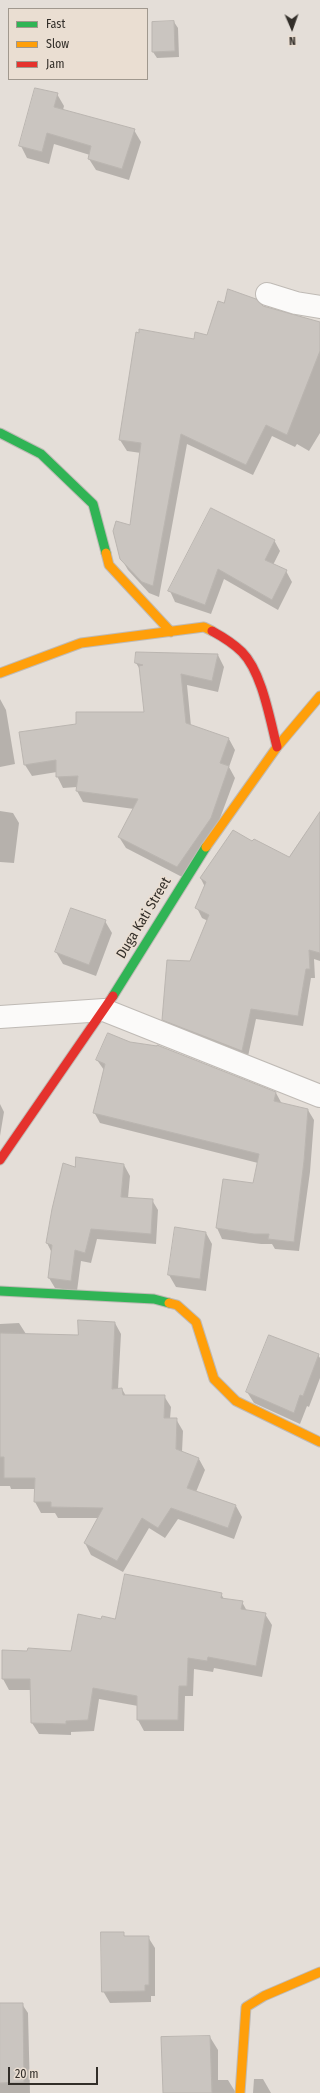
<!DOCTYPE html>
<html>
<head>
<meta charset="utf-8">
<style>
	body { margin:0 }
	#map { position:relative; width:320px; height:2093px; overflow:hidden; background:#e4ded8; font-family:"Fira Sans Condensed",sans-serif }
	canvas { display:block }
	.legend { position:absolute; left:8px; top:8px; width:140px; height:72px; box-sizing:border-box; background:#eaded2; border:1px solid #a0988e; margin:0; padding:5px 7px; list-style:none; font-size:12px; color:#322e29 }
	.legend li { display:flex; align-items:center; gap:8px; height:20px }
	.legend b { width:20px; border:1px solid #a0988e }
	.north { position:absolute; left:272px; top:8px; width:40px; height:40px; -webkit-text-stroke:3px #eaded2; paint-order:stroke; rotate:178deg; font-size:11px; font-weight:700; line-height:16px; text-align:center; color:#322e29 }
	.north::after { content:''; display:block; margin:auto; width:14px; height:18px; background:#322e29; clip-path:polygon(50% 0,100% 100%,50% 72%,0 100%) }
	.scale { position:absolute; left:8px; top:2067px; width:90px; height:18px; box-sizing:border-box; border:2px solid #322e29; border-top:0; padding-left:5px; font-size:12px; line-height:14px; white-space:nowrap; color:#322e29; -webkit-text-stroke:3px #eaded2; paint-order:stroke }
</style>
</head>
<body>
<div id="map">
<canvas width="320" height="2093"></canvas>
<ul class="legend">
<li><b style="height:5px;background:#30b455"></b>Fast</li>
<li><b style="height:5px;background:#ff9f0a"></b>Slow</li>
<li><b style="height:5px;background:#e5322d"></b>Jam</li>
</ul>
<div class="north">N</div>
<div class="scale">20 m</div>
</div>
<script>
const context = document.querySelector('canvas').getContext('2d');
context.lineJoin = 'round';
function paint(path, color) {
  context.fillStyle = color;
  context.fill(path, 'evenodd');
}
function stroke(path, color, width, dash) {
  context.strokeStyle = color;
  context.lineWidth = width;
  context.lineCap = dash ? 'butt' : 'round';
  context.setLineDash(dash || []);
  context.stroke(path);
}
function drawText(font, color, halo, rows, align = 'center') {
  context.font = font + ' "Fira Sans Condensed",sans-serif';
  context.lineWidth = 3;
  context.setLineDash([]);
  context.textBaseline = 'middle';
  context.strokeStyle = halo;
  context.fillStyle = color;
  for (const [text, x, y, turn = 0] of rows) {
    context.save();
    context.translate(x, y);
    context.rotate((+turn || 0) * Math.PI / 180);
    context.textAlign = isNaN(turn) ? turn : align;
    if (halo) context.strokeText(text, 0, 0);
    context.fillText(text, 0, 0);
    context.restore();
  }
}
paint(new Path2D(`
	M174,22L178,28L179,57L157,58L153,52Z
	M57,94L64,106L63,110L134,130L141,142L129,180L96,170L89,159L90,155L54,144L49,164L27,158L21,146Z
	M224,304L263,307L320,324V433L309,451L297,444L295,447L272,436L253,475L187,444L159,597L149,593L128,570L121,558L131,526L141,453L127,451L120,440L194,340L207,336Z
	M274,540L280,551L273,565L286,571L292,582L278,610L224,579L211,614L175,602L170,591Z
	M218,655L224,667L218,692L187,685L191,726L229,739L235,750L229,767L235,778L216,829L184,878L126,848L119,837L134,809L83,802L77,791V787L63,788L57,776V772L32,776L25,765L146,713L141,671L136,663Z
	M0,699L6,710L15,764L0,767Z
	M0,811L13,813L19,823L14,863L0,862Z
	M233,832L320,898V961L314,959L315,978H311L303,1026L256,1019L247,1061L169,1029L163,1019L191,962L208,921L202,918L197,908L205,887L201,879Z
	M105,921L112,933L96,976L63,964L56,952Z
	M129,1043L276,1093L282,1104L308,1110L314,1120L310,1172L299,1251L275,1249L272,1244H261L222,1239L217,1228L224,1180L254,1184L258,1163L100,1123L94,1112L104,1070L97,1060Z
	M0,1104L4,1112L0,1136Z
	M124,1165L130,1176L128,1198L152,1200L158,1210L156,1244L97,1239L91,1263L81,1261L77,1291L55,1288L49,1278L52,1253L47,1243L75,1168Z
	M206,1233L212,1244L206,1291L176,1287L169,1275Z
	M19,1323L26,1334L79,1336L115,1323L121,1334L118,1389H122L126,1396H164L171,1407L170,1419H176L183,1431L182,1452L199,1459L205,1470L196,1492L236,1506L242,1517L234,1539L178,1519L165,1538L149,1528L123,1572L91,1555L85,1543L98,1518H58L55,1513H41L35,1502V1489H11L10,1486H0V1324Z
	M318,1355L320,1358V1378L309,1407L307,1406L300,1424L254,1403L247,1392Z
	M221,1594L224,1599L242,1602L247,1611L265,1614L272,1625L262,1677L214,1668L213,1672L194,1669L193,1696H185L184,1731H144L138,1720V1706L99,1699L94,1731L71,1732V1735L39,1734L32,1723L31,1690H9L3,1679V1651L72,1652L102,1620H116Z
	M123,1933L125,1937H148L155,1948V1996H151V2002L110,2003L103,1991Z
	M0,2004H22L28,2013L30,2093H0Z
	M210,2037L218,2050V2080H228L236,2093H164Z
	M254,2079H263L271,2093H253Z`), '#0003');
const building = new Path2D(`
	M174,21L175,51L152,52V22Z
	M35,88L58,93L54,107L135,129L122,169L88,159L91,146L47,133L42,152L19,146Z
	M228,289L256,299L263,306L320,322V351L287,435L266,425L246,465L181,434L153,586L142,582L120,559L113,531L116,521L130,525L141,443L119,440L136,332L139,333V329L194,339L195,332L207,335L218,301L224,303Z
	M211,508L275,540L265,560L287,570L272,600L218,569L205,605L168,591Z
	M136,652L218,654L212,681L181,674L186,723L229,738L220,763L229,766L211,818L177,867L118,837L138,799L76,791L78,776L56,777V760L24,765L19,732L76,724V712H144L139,666L143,665L135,663Z
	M320,812V953L309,950L310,969H306L298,1016L251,1009L242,1051L162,1020L167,960L190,961L209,915L195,908L206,882L200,878L233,830L252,841L254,839L289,857Z
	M71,908L106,920L89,965L55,952Z
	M108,1033L130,1042L157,1046V1045L276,1092L274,1101L308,1109L304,1161L294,1242L268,1239L269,1234H254L216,1228L223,1179L253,1183L259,1154L93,1113L105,1064L96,1060Z
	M76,1157L124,1164L121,1197L153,1199L151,1234L91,1229L85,1253L75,1250L71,1281L48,1278L52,1245L46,1243L52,1209L63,1163L75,1167Z
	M175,1227L206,1232L200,1279L168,1275Z
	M78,1320L115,1322L112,1389L122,1388L123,1395H165L164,1418H177L176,1449L199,1458L187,1488L236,1505L228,1528L171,1508L158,1528L142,1518L117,1561L84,1543L103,1508L51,1507V1502H34L35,1478H4V1457H0V1333L78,1335Z
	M269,1335L319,1354L303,1396L300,1395L294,1413L246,1392Z
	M125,1574L222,1593L221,1598L243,1601L241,1609L266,1613L256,1666L208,1657L207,1661L188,1658L187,1686H179L178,1720H137V1696L93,1688L88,1720L66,1721V1724L31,1723L30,1679H2V1650L27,1651L28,1648L71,1651L78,1614L101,1619L102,1616L115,1619Z
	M101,1932H124V1936H149V1985H145V1991L102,1992Z
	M0,2003H23L24,2082L0,2083Z
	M210,2036L212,2093H163L161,2037Z`);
paint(building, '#cac5c0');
stroke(building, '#bab5b0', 1);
const street = new Path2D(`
	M267,294L296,303L320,307
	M0,1017L104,1010L320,1096`);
const fast = new Path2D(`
	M0,433L41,454L93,504L106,553
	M113,996L206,847
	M0,1291L154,1299L169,1303`);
const slow = new Path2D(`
	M106,553L109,565L171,632
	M0,673L81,643L204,627L212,631
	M206,847L277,747L320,696
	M169,1303L177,1305L196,1322L214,1379L236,1401L320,1442
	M240,2093L246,2007L264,1996L320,1972`);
const jam = new Path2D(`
	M212,631C223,637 233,643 242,652C262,672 270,720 277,747
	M0,1160L113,996`);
stroke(street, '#bfbab5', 24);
stroke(fast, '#bfbab5', 11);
stroke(slow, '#bfbab5', 11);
stroke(jam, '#bfbab5', 11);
stroke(street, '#fbfaf9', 22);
stroke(fast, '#30b455', 9);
stroke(slow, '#ff9f0a', 9);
stroke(jam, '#e5322d', 9);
drawText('14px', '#322e29', '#eaded2', [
	["Duga Kati Street",144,918,-59]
]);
</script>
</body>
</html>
